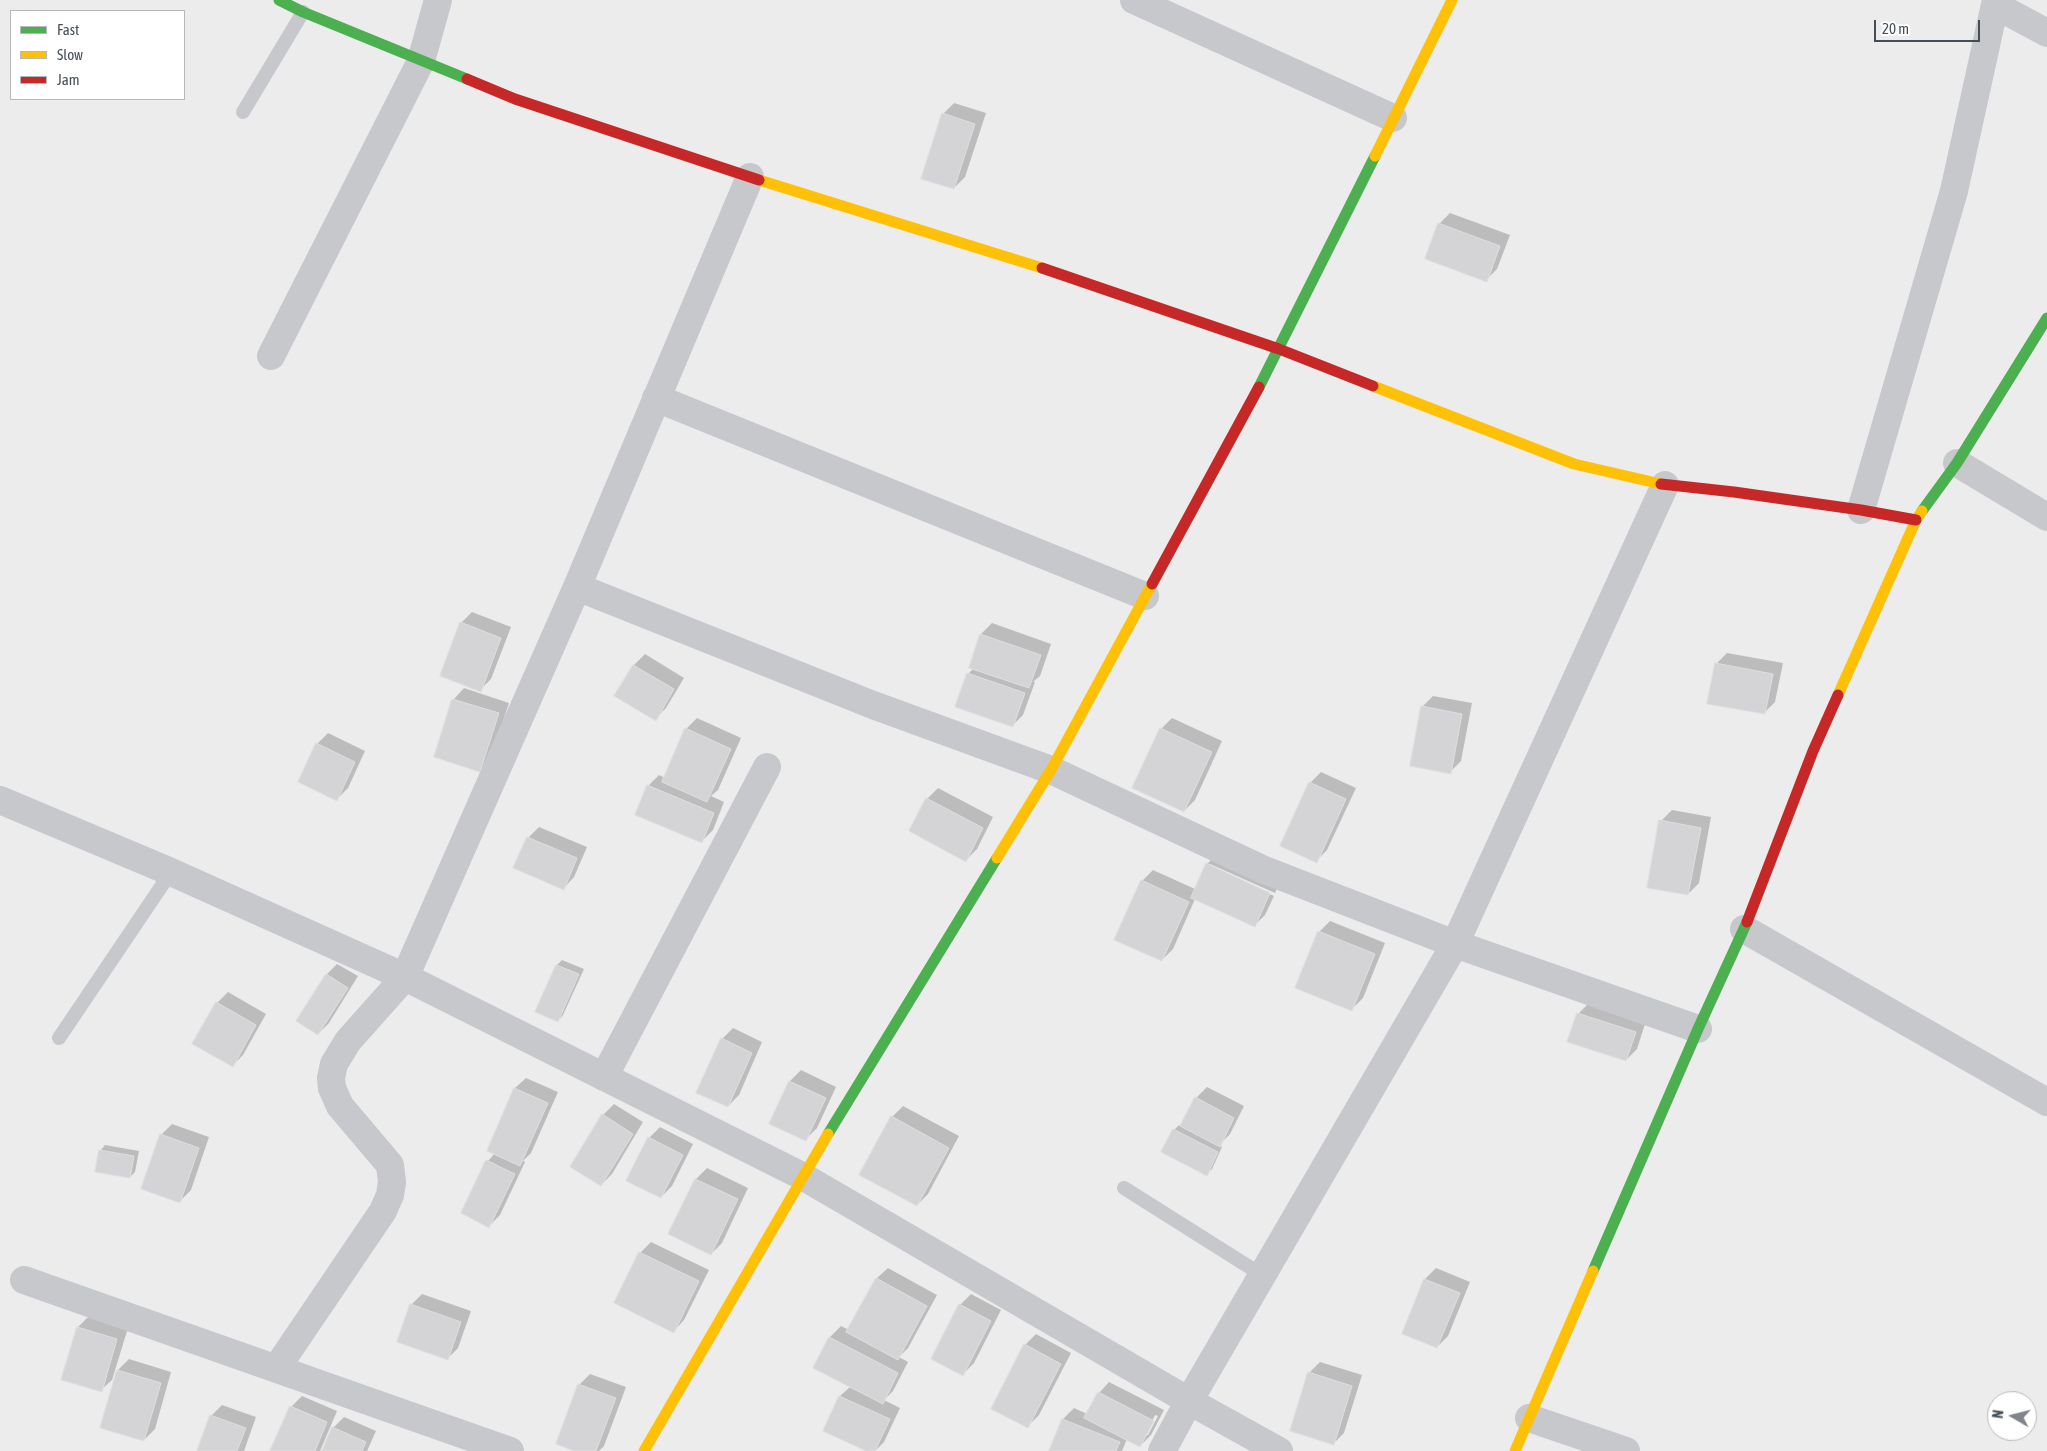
<!DOCTYPE html>
<html>
<head>
<meta charset="utf-8">
<style>
	body { margin:0 }
	#map { position:relative; width:2047px; height:1451px; overflow:hidden; background:#edecec; font-family:"Asap Condensed",sans-serif }
	canvas { display:block }
	.legend { position:absolute; left:10px; top:10px; width:175px; height:90px; box-sizing:border-box; background:#fff; border:1px solid #b5b8bc; margin:0; padding:6px 9px; list-style:none; font-size:15px; color:#454e57 }
	.legend li { display:flex; align-items:center; gap:10px; height:25px }
	.legend b { width:25px; border:1px solid #b5b8bc }
	.north { position:absolute; left:1987px; top:1391px; width:50px; height:50px; box-sizing:border-box; background:#fff; border:1px solid #b5b8bc; border-radius:50%; rotate:278deg; font-size:14px; font-weight:700; line-height:20px; text-align:center; color:#454e57 }
	.north::after { content:''; display:block; margin:auto; width:18px; height:22px; background:#80858b; clip-path:polygon(50% 0,100% 100%,50% 72%,0 100%) }
	.scale { position:absolute; left:1874px; top:20px; width:106px; height:22px; box-sizing:border-box; border:2px solid #454e57; border-top:0; padding-left:6px; font-size:15px; line-height:18px; white-space:nowrap; color:#454e57; -webkit-text-stroke:4px #fff; paint-order:stroke }
</style>
</head>
<body>
<div id="map">
<canvas width="2047" height="1451"></canvas>
<ul class="legend">
<li><b style="height:6px;background:#4caf50"></b>Fast</li>
<li><b style="height:6px;background:#ffc107"></b>Slow</li>
<li><b style="height:6px;background:#c62828"></b>Jam</li>
</ul>
<div class="north">N</div>
<div class="scale">20 m</div>
</div>
<script>
const context = document.querySelector('canvas').getContext('2d');
context.lineJoin = 'round';
function paint(path, color) {
  context.fillStyle = color;
  context.fill(path, 'evenodd');
}
function stroke(path, color, width, dash) {
  context.strokeStyle = color;
  context.lineWidth = width;
  context.lineCap = dash ? 'butt' : 'round';
  context.setLineDash(dash || []);
  context.stroke(path);
}
paint(new Path2D(`
	M954,103L986,113L965,177L954,188L943,114Z
	M1450,213L1510,235L1497,269L1486,280L1439,224Z
	M472,612L511,627L491,679L480,690L461,623Z
	M992,623L1051,644L1040,676L1033,682H1035L1023,715L1012,726L968,674L974,668L970,667L981,634Z
	M1727,653L1783,663L1775,702L1764,713L1716,664Z
	M645,654L684,678L666,708L655,719L616,695L634,665Z
	M464,688L509,703L490,760L479,771L436,756L454,699Z
	M1433,696L1472,703L1461,761L1450,772L1422,707Z
	M697,718L741,738L718,790L711,796L724,802L713,830L702,841L648,786L659,775L665,778L686,729Z
	M1172,718L1222,741L1195,800L1184,811L1161,729Z
	M328,733L365,751L348,788L337,799L317,744Z
	M1321,772L1356,788L1327,850L1316,861L1310,783Z
	M938,788L993,817L977,849L966,860L927,799Z
	M1672,810L1711,817L1699,883L1688,894L1661,821Z
	M539,827L587,847L574,877L564,888L528,838Z
	M1218,853L1280,882L1275,893L1210,864V867L1274,896L1265,915L1254,926L1195,899L1173,949L1162,960L1142,881L1153,870L1195,889L1207,864Z
	M1330,921L1385,943L1363,998L1352,1009L1319,932Z
	M562,960L584,969L563,1015L558,1021L557,965Z
	M337,964L358,976L329,1023L318,1034L326,975Z
	M228,992L266,1014L243,1055L232,1066L217,1003Z
	M1589,1003L1646,1021L1637,1049L1626,1060L1578,1014Z
	M733,1028L762,1042L739,1095L728,1106L722,1039Z
	M801,1070L836,1087L817,1128L806,1139L771,1123L790,1081Z
	M526,1078L558,1092L531,1153L523,1161L525,1162L500,1215L489,1226L488,1161L495,1153L515,1088Z
	M1207,1087L1244,1106L1230,1134L1219,1145L1222,1147L1212,1169L1206,1174L1174,1130L1179,1125L1182,1126L1196,1098Z
	M614,1104L643,1122L612,1174L601,1185L603,1115Z
	M903,1106L959,1136L928,1194L917,1205L892,1117Z
	M172,1124L209,1137L191,1190L180,1201L161,1135Z
	M660,1127L693,1144L672,1186L661,1197L649,1138Z
	M105,1145L139,1151L135,1172L130,1177L100,1151Z
	M707,1168L748,1188L722,1243L711,1254L670,1234L696,1179Z
	M651,1242L709,1270L684,1320L674,1331L640,1253Z
	M888,1268L937,1295L908,1348L899,1357L908,1362L893,1391L884,1400L900,1408L884,1442L875,1451H869L824,1431L840,1396L851,1386L815,1367L830,1337L841,1326L849,1330L877,1278Z
	M1436,1268L1470,1282L1448,1336L1437,1347L1403,1334L1425,1279Z
	M422,1294L471,1311L458,1348L447,1359L411,1305Z
	M971,1294L1001,1310L974,1363L963,1374L960,1305Z
	M89,1316L128,1328L112,1380L101,1390L63,1379L78,1327Z
	M1036,1334L1071,1353L1039,1415L1028,1426L1025,1345Z
	M129,1359L171,1372L155,1429L144,1440L118,1370Z
	M1320,1362L1362,1375L1344,1433L1333,1444L1309,1373Z
	M590,1374L626,1387L604,1446L599,1451H578L579,1385Z
	M1109,1382L1164,1410L1151,1435L1140,1446L1127,1439L1122,1451H1051L1063,1419L1074,1408L1087,1414L1099,1393ZM1155,1415L1158,1416L1148,1435H1145Z
	M302,1396L337,1411L320,1451H272L291,1407Z
	M222,1405L256,1417L244,1451H199L211,1416Z
	M344,1417L376,1431L367,1451H323L333,1428Z`), '#0003');
const building = new Path2D(`
	M942,113L975,124L954,189L921,179Z
	M1438,223L1500,246L1487,282L1425,259Z
	M460,622L501,638L481,692L440,676Z
	M980,634L1041,655L1029,688L969,668Z
	M1715,663L1773,674L1765,714L1707,704Z
	M633,665L674,689L656,721L614,696Z
	M967,673L1025,693L1013,727L955,707Z
	M452,699L499,713L480,772L434,757Z
	M1421,706L1462,714L1451,774L1410,766Z
	M685,728L731,749L707,802L662,782Z
	M1160,728L1212,752L1184,812L1132,788Z
	M316,743L355,762L337,801L298,782Z
	M1309,782L1346,799L1317,863L1280,846Z
	M647,785L714,813L702,843L635,815Z
	M926,798L983,828L966,862L909,831Z
	M1659,820L1701,828L1688,895L1647,888Z
	M527,837L577,858L564,890L513,868Z
	M1206,863L1270,893L1255,927L1191,898Z
	M1141,880L1189,902L1162,961L1114,940Z
	M1318,931L1375,954L1352,1011L1295,988Z
	M556,965L579,974L558,1022L535,1012Z
	M326,974L348,988L318,1035L296,1021Z
	M216,1002L256,1025L233,1067L192,1044Z
	M1577,1013L1636,1032L1626,1061L1567,1042Z
	M721,1038L752,1053L728,1107L696,1093Z
	M789,1081L826,1098L806,1141L769,1124Z
	M514,1088L548,1103L520,1166L487,1151Z
	M1195,1097L1234,1118L1220,1147L1180,1126Z
	M602,1114L633,1134L601,1186L570,1167Z
	M891,1116L949,1148L917,1206L859,1175Z
	M1173,1129L1218,1152L1207,1176L1161,1152Z
	M160,1134L199,1148L180,1203L141,1189Z
	M648,1137L683,1155L661,1198L626,1181Z
	M99,1150L134,1156L130,1178L95,1172Z
	M486,1160L515,1174L489,1228L461,1213Z
	M695,1179L738,1199L711,1255L668,1234Z
	M639,1252L699,1281L674,1333L614,1303Z
	M876,1278L927,1306L898,1360L846,1332Z
	M1424,1279L1460,1293L1437,1348L1402,1334Z
	M410,1304L461,1322L448,1360L397,1342Z
	M959,1304L991,1321L963,1376L931,1359Z
	M77,1327L117,1339L102,1392L61,1380Z
	M829,1337L898,1373L883,1404L813,1368Z
	M1024,1344L1061,1364L1028,1428L991,1409Z
	M117,1370L161,1383L144,1441L100,1428Z
	M1308,1372L1352,1386L1334,1445L1290,1431Z
	M578,1384L616,1398L596,1451H574L556,1444Z
	M1098,1392L1154,1421L1140,1447L1084,1418Z
	M839,1396L890,1419L875,1451H866L823,1431Z
	M290,1406L327,1422L315,1451H270Z
	M210,1415L246,1428L237,1451H197Z
	M1062,1419L1120,1442L1116,1451H1049Z
	M332,1427L366,1442L362,1451H322Z`);
paint(building, '#d4d4d6');
stroke(building, '#dededf', 1);
stroke(new Path2D(`
	M243,112L303,12
	M59,1038L171,872
	M1124,1188L1262,1275`), '#c6c8cb', 14);
stroke(new Path2D(`
	M1134,0L1393,118
	M1995,5L2047,33
	M271,356L421,61L438,0
	M656,398L1145,596
	M1957,463L2047,517
	M1861,510L1954,191L1996,0
	M577,587L873,705L1051,770L1262,869L1455,944L1698,1029
	M0,800L171,872L405,977L802,1176L1189,1401L1279,1451
	M1744,929L2047,1102
	M604,1077L767,767
	M24,1280L510,1451
	M276,1369L383,1211L390,1195L392,1182L390,1165L340,1106L332,1088L331,1078L334,1064L348,1041L405,977L577,587L750,177
	M1529,1418L1626,1451
	M1162,1451L1189,1401L1455,944L1665,485`), '#c6c8cb', 28);
stroke(new Path2D(`
	M279,0L303,12L467,79
	M1259,387L1375,156
	M1922,511L1957,463L2047,318
	M828,1134L997,858
	M1593,1271L1698,1029L1747,922`), '#4caf50', 11);
stroke(new Path2D(`
	M1375,156L1452,0
	M759,180L1042,268
	M1373,386L1574,464L1661,484
	M1838,695L1916,520L1922,511
	M997,858L1051,770L1152,584
	M644,1451L828,1134
	M1515,1451L1593,1271`), '#ffc107', 11);
stroke(new Path2D(`
	M467,79L515,99L759,180
	M1042,268L1279,349L1373,386
	M1661,484L1734,492L1861,510L1916,520
	M1152,584L1259,387
	M1747,922L1813,751L1838,695`), '#c62828', 11);
</script>
</body>
</html>
